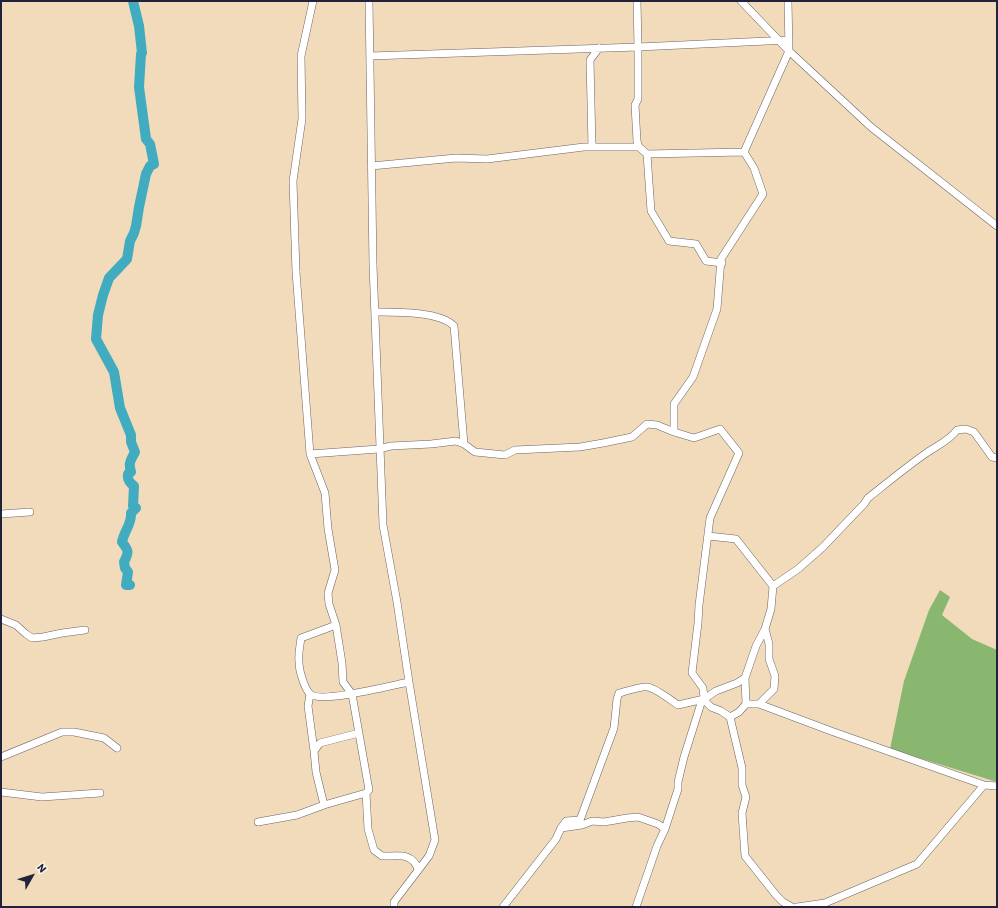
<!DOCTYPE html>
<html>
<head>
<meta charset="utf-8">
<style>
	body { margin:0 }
	#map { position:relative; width:998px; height:908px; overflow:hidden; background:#f1dbba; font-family:Itim,sans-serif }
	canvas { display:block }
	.frame { position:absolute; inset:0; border:2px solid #22223b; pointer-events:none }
	.north { position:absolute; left:12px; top:856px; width:40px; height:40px; -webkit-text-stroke:3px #fbf7ec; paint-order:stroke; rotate:51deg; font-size:11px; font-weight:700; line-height:16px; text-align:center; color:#22223b }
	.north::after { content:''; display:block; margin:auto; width:14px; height:18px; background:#22223b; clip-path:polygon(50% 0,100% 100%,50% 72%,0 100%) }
</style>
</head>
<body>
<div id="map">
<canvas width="998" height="908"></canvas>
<div class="frame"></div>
<div class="north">N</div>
</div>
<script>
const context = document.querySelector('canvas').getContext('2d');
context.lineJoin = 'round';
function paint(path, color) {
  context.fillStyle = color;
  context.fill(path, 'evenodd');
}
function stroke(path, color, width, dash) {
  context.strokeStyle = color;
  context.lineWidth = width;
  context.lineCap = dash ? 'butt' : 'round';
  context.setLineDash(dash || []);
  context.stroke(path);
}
paint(new Path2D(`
	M940,590L950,597L942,615L972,639L997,650V782L890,749L904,681L929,610Z`), '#8ab76f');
stroke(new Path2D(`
	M130,585H126L128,572L125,568L124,562C129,552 129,551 122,542C124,531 132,524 131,513L136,508L133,506L134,486C130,483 127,480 128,474L131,472C128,462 131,460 135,452L131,442V435L120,408L114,372L96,339L98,315L103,295L109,278L127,259L130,241L134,233L136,226L139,207L146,174L150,166L154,164L150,144L146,139L139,87L141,54L142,53L139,26L133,1`), '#41acc0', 10);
const minor = new Path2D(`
	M313,1L301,56L302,119L293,181L296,272L310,454L325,493L328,529L335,570L328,593L329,604L336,625L342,663L343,682L352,694L369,790L366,793L368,829L374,850L382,856C395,857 412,851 418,869
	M369,1L373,265L383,525L397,602L409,682L435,840L429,856L394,902V907
	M741,1L789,51L744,152L754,168L763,194L721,259L717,309L693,377L674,404V432L694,438L720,429L739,453L710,518L699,605L698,623L692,673L703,688L704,699L707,703L711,707L721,711L730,717L739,712L746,704H759L831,731L984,785
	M788,1L789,51L871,127L997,226
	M370,56L638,47L637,1
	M592,147L590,60L599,48
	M744,152L647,154L639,147L637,141L635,105L638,99V47L789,40
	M647,154L651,211L669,241L696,244L706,261L722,263
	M371,166L456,158L487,159L584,147H639
	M375,312C395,312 440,311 454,326L464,444
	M310,454L379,449L391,446L431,444L456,441L464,444L475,452L505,455L515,450L580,447L603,443L632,437L647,424L657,425L674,432
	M1,514L30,512
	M708,536L736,539L773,586L798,569L823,547L864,504L868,498C887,483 905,468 925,454C936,446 949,441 957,430L966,429L974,432L992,457L997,458
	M1,619L16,625L26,634L32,638L43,637L62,633L85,630
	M336,625L301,638C300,646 298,654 299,662C299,670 304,688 310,694C320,704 393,685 409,682
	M310,694L308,706L314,751
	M746,704L745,678L756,646L765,629
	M759,704L774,689L775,676L769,659V644L765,629L771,609L773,586
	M730,717L742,768V785L746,797L742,813L745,856L776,895L783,902L792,907
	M1,757L62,732H74L104,738L117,748
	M1,792L42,797L100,793
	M324,805L316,772L314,751L320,743L359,733
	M258,822L297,815L324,805L366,793
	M561,828L582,825L592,821L604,822L627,818L638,817L658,824L665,829
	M503,907L556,839L561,828L566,821L580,820L614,728L617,699L619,693C623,692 643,686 647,687C654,687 672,701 678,705L704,699L716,691L737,683L745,678
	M636,907L657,846L665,829L678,789V782L684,757L702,700
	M797,907L825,903L917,864L984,785L997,786`);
stroke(minor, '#6a6367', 8);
stroke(minor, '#fff', 7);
</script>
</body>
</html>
